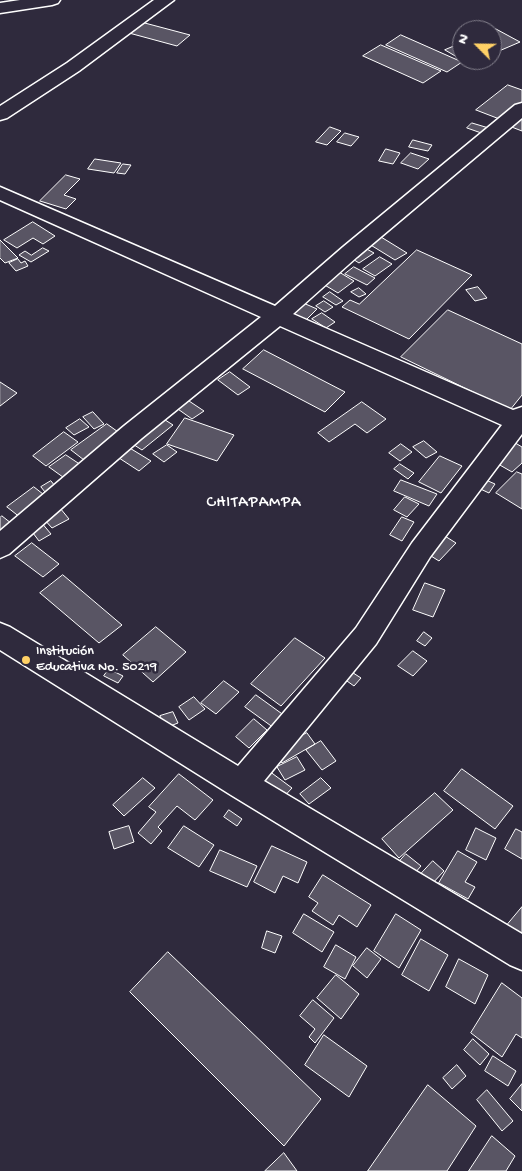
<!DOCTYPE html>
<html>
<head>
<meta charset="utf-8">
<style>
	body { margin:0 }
	#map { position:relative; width:522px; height:1171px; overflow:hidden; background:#2f2a3d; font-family:"Gochi Hand",sans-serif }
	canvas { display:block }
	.north { position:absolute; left:452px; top:20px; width:50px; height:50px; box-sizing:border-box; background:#2f2a3d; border:1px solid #827f8b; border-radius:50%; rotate:293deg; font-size:14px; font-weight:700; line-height:20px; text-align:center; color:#fff }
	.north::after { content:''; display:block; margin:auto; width:18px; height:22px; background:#ffd166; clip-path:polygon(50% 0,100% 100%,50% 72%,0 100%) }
</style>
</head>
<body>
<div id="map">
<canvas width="522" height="1171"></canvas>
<div class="north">N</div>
</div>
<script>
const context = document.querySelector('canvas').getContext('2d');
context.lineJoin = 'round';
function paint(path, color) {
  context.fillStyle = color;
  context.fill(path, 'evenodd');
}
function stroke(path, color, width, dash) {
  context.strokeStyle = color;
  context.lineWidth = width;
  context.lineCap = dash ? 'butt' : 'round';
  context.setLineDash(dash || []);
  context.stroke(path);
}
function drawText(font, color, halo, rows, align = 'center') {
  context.font = font + ' "Gochi Hand",sans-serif';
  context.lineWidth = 5;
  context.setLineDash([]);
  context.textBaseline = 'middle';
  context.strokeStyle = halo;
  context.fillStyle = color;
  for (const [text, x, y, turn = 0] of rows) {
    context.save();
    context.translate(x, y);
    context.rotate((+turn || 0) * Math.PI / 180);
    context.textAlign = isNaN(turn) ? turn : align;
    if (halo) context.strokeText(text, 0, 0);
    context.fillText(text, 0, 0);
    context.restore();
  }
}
const building = new Path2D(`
	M141,22L190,35L177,46L129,33Z
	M496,29L520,42L492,54V31Z
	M401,35L462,62L447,72L386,45Z
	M462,43V60H478L469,64L445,50Z
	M381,45L441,71L423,83L363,56Z
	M508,85L522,90V103L502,120L476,110Z
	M522,116V131L509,126Z
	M472,123L492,129L487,135L467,128Z
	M330,127L341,131L327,145L316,142Z
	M345,133L359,137L351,146L337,142Z
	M413,140L432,145L428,151L409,147Z
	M386,149L400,153L393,164L379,161Z
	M411,153L429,159L418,169L401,163Z
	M95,159L121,163L114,173L88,169Z
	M123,164L131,165L125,174L117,173Z
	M66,175L80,179L64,195L76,199L66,209L40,201Z
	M33,222L55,236L43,244L33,238L17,248L4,240Z
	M381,237L407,253L395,260L369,244Z
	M0,240L18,258L5,263L0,258Z
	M363,247L374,253L359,263L348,256Z
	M43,248L49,251L31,262L19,255L25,251L31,255Z
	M417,250L472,275L409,339L342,307L350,300L359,304Z
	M380,257L392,264L375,276L363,269Z
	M18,259L21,263L25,261L28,266L16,271L9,263Z
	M354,267L375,278L367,285L345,274Z
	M339,272L354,281L338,293L323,284Z
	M478,287L487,298L475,301L466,290Z
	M359,288L366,294L359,297L351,292Z
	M330,292L343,301L336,305L323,297Z
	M324,301L333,307L325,312L316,306Z
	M301,302L317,309L304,322L288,314Z
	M448,310L522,344V395L510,410L401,357Z
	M322,313L335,322L326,328L312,319Z
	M264,350L345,392L325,412L243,369Z
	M230,372L250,387L238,395L218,380Z
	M0,382L17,393L0,406Z
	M186,399L204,411L192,419L175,407Z
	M362,402L386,419L367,433L355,424L329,442L318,433Z
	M93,412L104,424L94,429L83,417Z
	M159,416L173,425L142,450L128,441Z
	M185,418L234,435L217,461L167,444Z
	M80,419L89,427L74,435L66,428Z
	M107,424L121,434L84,460L71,450Z
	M64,432L78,442L46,466L33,456Z
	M424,441L437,452L426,458L413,447Z
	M512,441L522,447V463L512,472L491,460Z
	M401,444L412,452L400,461L389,453Z
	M167,445L177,452L164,462L153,454Z
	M128,447L151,461L139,471L116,456Z
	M66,455L84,467L67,480L49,467Z
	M440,456L462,466L441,493L419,482Z
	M400,464L414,473L408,479L394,469Z
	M517,472L522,474V509L496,493Z
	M479,477L495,484L489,493L474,486Z
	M401,480L437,494L429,506L394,491Z
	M51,481L59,491L49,497L41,487Z
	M34,487L48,498L21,518L7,507Z
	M405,497L419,504L407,517L394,510Z
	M60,508L69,519L52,528L43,518Z
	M2,516L16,527L0,539V518Z
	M402,517L414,522L402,541L390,535Z
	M41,522L51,534L39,541L30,529Z
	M440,533L456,543L439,561L423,551Z
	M32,543L59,564L43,577L15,556Z
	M63,575L122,625L99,643L40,593Z
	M425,583L445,590L433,617L413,610Z
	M156,627L186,652L153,682L123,655Z
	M424,632L432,638L425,646L417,641Z
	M295,638L325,658L281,706L251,684Z
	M413,651L427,661L413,676L398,666Z
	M109,669L123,676L118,683L104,676Z
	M347,669L361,678L354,686L340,676Z
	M224,681L239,692L216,714L201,703Z
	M256,695L285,716L274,728L245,707Z
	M194,697L205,709L189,720L179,707Z
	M173,712L178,723L165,728L160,716Z
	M254,719L267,730L249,748L236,737Z
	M307,733L315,744L282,763L274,751Z
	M321,741L336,761L322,770L306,750Z
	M297,757L305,770L285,780L277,767Z
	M265,768L292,788L280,801L254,780Z
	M462,769L513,806L495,829L444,791Z
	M179,774L213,800L195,820L177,806L158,827L162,831L151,844L138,833L156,812L149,807Z
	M143,778L155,788L124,816L113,805Z
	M321,778L331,788L309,804L300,794Z
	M435,793L453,810L399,858L382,839Z
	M229,810L242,819L237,826L224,817Z
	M129,826L134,842L114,849L109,832Z
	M184,826L214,845L199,867L168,848Z
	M476,828L496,838L486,860L466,850Z
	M516,829L522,832V859L505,849Z
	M272,846L307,862L298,883L283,876L275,893L254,882Z
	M220,850L257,866L247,887L210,871Z
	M458,851L477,862L465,882L475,887L468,899L439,883Z
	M406,854L421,866L414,874L399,862Z
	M433,861L444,871L431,885L420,875Z
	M323,875L371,905L357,927L339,915L333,925L312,911L318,903L309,897Z
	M522,907V946L503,930Z
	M304,914L334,932L322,952L293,933Z
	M396,914L421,930L399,968L374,951Z
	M267,931L282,936L275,953L262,948Z
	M421,939L448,955L429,991L402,975Z
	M336,945L356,957L345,979L324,967Z
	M367,948L381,959L367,978L353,966Z
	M168,952L321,1099L284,1146L130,992Z
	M459,959L488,975L475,1004L446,987Z
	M336,975L359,994L341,1019L317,998Z
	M502,983L522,998V1038L516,1034L502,1057L471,1033Z
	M313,1000L334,1018L315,1043L309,1037L315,1029L300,1016Z
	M324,1035L367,1066L349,1097L305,1065Z
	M473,1039L489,1054L480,1065L464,1050Z
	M493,1056L516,1071L508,1086L485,1071Z
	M457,1065L466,1076L452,1089L443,1078Z
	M522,1084V1111L510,1099Z
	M428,1085L476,1126L447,1171H368Z
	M487,1090L513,1121L502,1131L477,1100Z
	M492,1136L515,1156L506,1171H469Z
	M284,1153L297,1171H265Z`);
paint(building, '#595564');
stroke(building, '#fff', 1);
const minor = new Path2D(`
	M20,0H60L58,3L52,5L0,13V3Z
	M154,0H174L79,71L7,118L0,120V106L67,63Z
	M522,103V118L357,257L293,314L513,410L522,407V434L430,557L376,644L264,781L522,934V970L510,965L231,795L0,650V623L10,627L238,766L356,628L412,543L502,425L280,326L142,438L9,554L0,558V531L124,426L261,317L0,200V187L275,306L343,247L515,105Z`);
stroke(minor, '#fff', 3);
paint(minor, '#2f2a3d');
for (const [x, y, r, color] of [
	[26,660,5,"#ffd166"]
]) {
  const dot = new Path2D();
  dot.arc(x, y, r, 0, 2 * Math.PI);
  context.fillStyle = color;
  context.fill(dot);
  stroke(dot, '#2f2a3d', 2);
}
drawText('14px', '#fff', '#2f2a3d', [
	["Institución",36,652],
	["Educativa No. 50219",36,668]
], 'left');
context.letterSpacing = '1px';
drawText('16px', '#fff', '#2f2a3d', [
	["CHITAPAMPA",254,504]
]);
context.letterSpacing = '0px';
</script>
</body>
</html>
